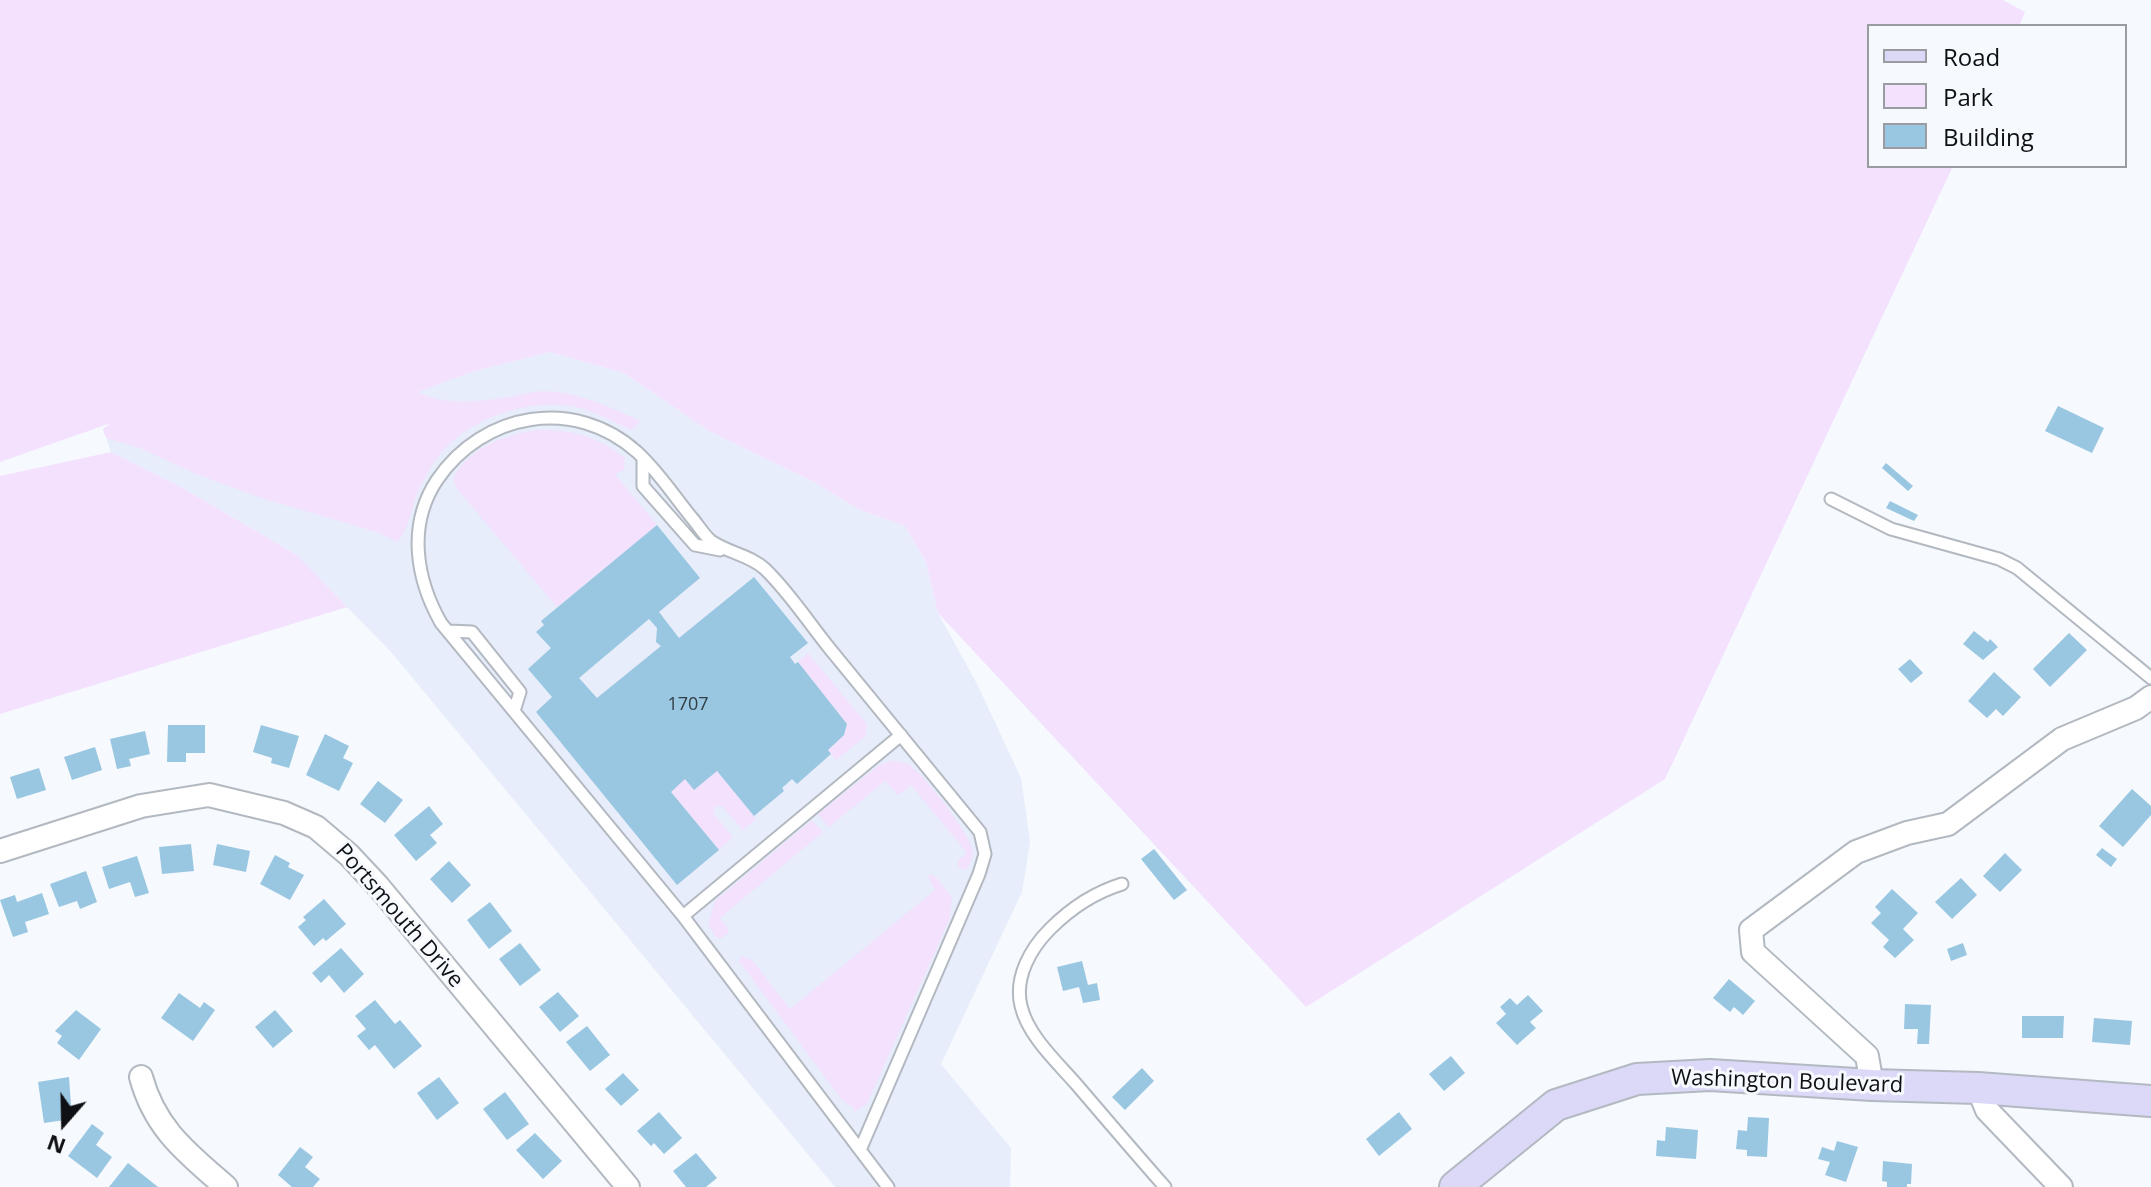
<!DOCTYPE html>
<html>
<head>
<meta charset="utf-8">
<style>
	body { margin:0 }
	#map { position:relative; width:2151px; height:1187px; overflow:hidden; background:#f6f9fe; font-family:"Open Sans",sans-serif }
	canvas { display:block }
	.legend { position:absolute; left:1867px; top:24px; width:260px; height:144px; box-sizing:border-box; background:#f6f9fe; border:2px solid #999ca0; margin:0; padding:10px 14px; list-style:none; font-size:24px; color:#0e1013 }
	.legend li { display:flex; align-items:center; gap:16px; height:40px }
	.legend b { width:40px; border:2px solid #999ca0 }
	.north { position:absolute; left:24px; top:1083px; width:80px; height:80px; -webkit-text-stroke:6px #f6f9fe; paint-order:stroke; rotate:200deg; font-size:22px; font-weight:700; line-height:32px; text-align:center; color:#0e1013 }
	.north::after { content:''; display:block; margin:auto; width:28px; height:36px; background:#0e1013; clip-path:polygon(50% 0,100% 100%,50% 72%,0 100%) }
</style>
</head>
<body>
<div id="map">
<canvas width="2151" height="1187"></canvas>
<ul class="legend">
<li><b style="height:10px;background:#dbd8f8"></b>Road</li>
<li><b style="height:22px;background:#f3e1fe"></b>Park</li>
<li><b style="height:22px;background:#99c7e1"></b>Building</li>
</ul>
<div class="north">N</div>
</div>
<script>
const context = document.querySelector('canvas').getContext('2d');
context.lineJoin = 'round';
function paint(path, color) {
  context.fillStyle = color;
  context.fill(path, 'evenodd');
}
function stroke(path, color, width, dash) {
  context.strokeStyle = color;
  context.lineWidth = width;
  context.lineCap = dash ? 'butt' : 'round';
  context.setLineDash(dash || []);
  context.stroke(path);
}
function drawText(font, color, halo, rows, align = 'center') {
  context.font = font + ' "Open Sans",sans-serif';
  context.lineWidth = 6;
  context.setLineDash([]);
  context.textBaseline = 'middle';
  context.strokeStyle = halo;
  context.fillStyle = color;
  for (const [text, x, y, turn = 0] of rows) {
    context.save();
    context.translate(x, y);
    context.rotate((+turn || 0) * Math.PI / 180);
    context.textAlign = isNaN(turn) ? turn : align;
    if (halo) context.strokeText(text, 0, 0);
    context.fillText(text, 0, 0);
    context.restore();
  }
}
paint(new Path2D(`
	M550,352L624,373L709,431L814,482L860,510L905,526L926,562L938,613L978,686L1021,778L1030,842L1022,892L941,1064L1011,1148L1010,1187H835L392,653L347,607L297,555L179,486L111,452L103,429L417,392L473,371Z`), '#e7edfa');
paint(new Path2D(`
	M0,0H2003L2025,12L2019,26H1869V166H1953L1665,779L1306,1007L938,613L926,562L905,526L860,510L814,482L709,431L624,373L550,352L474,371L418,392C447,407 484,401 515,396C525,394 536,391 546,391C579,393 611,407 640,421L632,430C615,423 598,413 580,408C528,395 456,421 430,469C426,477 421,484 418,491C411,508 410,528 397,542L377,532L264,499L196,474L140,448L106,438L103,429L111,423L0,462Z
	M538,430C572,429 598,437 625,458L624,470L615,474L657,525L557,607L457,489L453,479C468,448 506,434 538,430Z
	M111,452L179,486L297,555L347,607L0,714V476Z
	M808,653L867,724L866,736L836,760L828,750L844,735L847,724L798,662Z
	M892,761C899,761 905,762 911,766C924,775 969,833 972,848C974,857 971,865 964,870L957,866L958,861L967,853L911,785L898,795L885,781L829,827L818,814L879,765Z
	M717,771L756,819L743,830L722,806L714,807L713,813L733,837L719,850L671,792L685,779L694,790Z
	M812,820L823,832L720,918L728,929V933L720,939L715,936L708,924L715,901Z
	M930,874L937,878L952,898L950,918L867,1104L854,1112V1108L842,1100L739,961L741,956L752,960L790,1009L935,890L928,877Z`), '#f3e1fe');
paint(new Path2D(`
	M2058,406L2104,428L2092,453L2045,431Z
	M1886,463L1913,486L1908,491L1882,468Z
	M1890,501L1918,515L1914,521L1886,508Z
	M657,525L700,578L659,612L679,638L754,577L808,643L790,657L795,664L798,662L847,724L844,735L828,750L831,754L797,784L792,779L782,788L784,791L754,816L717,771L694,790L685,779L671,792L719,850L677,885L536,712L552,697L528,669L551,648L536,632L544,625L541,621ZM649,619L657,628L656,642L661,646L597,698L579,678Z
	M1974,631L1988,642L1990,639L1998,647L1983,660L1963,644Z
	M2069,633L2087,650L2050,687L2033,669Z
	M1910,659L1923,673L1911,683L1898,669Z
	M1994,672L2021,697L2003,716L1996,709L1987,718L1968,701Z
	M168,725H205V753H186V762H167Z
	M261,725L299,736L289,768L271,763L272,758L253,752Z
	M145,731L150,754L129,759L131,766L117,769L110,739Z
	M325,734L349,746L343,758L353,763L339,791L306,775Z
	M95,747L102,770L72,780L64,757Z
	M39,768L46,790L17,799L10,777Z
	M378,781L403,800L385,823L360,804Z
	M2132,789L2151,806V815L2123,847L2099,826Z
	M429,806L443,824L430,835L437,843L416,861L394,835Z
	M191,844L194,871L162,874L159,847Z
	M217,844L250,851L246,872L213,865Z
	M2102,848L2117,859L2111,867L2096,855Z
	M1154,849L1187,890L1174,900L1141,859Z
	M2005,853L2022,870L2000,892L1983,876Z
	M275,855L290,863L288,867L304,875L290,900L260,884Z
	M137,856L149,893L135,897L130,882L109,889L102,867Z
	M449,861L471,885L452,903L430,879Z
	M86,871L97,902L80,909L77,901L59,907L50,884Z
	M1961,878L1977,895L1952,919L1935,902Z
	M1892,889L1918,913L1903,929L1914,940L1895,958L1883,947L1889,940L1871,923L1881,913L1875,907Z
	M42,893L49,914L25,922L28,932L13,937L0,900L15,895L17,902Z
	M324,899L346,924L326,941L323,938L314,946L298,927L306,920L303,917Z
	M490,902L512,931L489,949L467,920Z
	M520,943L541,970L520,986L499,959Z
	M1963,943L1967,955L1951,961L1947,949Z
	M341,948L364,974L344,993L329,975L321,983L312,973Z
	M1082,961L1088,985L1097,983L1100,1000L1083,1003L1079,987L1063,991L1057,967Z
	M1729,979L1755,1001L1743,1015L1734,1007L1730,1012L1713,998Z
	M558,992L579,1016L560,1032L539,1007Z
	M179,993L200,1008L204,1002L215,1010L193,1041L161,1018Z
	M1528,995L1543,1011L1530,1022L1536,1028L1517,1045L1496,1023L1506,1014L1500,1007L1510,998L1517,1005Z
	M375,1000L395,1024L400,1020L422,1046L394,1069L375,1045L369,1050L357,1036L366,1029L355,1016Z
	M1905,1004L1931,1005L1929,1044H1917L1918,1029H1904Z
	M76,1010L101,1029L79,1060L57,1043L62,1036L55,1031Z
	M275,1010L293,1031L273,1048L255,1027Z
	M2022,1016H2064L2063,1038H2022Z
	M2094,1018L2132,1021L2130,1045L2092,1042Z
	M587,1026L610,1055L590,1071L566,1042Z
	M1451,1056L1465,1073L1444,1091L1429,1074Z
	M1142,1068L1154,1081L1125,1110L1112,1097Z
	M623,1073L639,1090L621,1106L605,1089Z
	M69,1077L72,1119L44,1123L38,1082Z
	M439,1077L459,1103L437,1120L417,1093Z
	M505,1092L529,1124L507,1140L483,1109Z
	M659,1112L682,1138L664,1154L654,1143L651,1146L637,1131Z
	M1399,1112L1412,1129L1379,1156L1366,1139Z
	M1748,1117L1769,1118L1767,1157L1747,1156V1150L1736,1149L1738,1130L1747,1131Z
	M92,1124L104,1133L96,1145L112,1157L97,1178L68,1156Z
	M1666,1127L1698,1130L1696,1159L1656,1156L1657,1140L1665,1141Z
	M535,1133L562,1161L543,1179L516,1150Z
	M1837,1141L1858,1147L1846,1182L1825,1175L1830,1162L1818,1159L1822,1147L1834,1151Z
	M300,1147L313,1157L305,1167L320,1179L313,1187H292L278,1175Z
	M696,1153L717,1178L706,1187H686L673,1171Z
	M1883,1161L1912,1164L1911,1184H1907V1187H1887V1182L1882,1181Z
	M128,1163L158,1187H109Z`), '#99c7e1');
const lane = new Path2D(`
	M643,458V486L695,545L720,550
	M1831,499L1891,529L1999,559L2017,568L2151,678
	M448,631L472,632L520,692L514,711
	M1122,884C1096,892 1070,909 1050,929C1031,948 1014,977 1021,1006C1028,1036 1057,1062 1077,1085C1106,1119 1135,1153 1165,1187
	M683,916L901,735
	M860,1150L979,874L985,854L980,832C930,771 880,710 830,649C809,623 789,592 765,569C750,555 728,553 711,541C704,535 698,525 692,518C674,496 658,471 637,452C575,396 483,412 437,480C407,525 416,579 441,623L683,916L860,1150L888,1187`);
const street = new Path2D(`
	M0,851L141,806L209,795L284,813L316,827L349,855L378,886L628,1187
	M141,1077C155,1129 187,1153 226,1187
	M1872,1085L1867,1056L1753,952L1751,930L1856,852L1907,833L1948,824L2062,739L2136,708L2151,697
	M1978,1088L1987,1110L2061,1187`);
const secondary = new Path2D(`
	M1455,1187L1556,1105L1637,1079L1710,1075L1872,1085L1978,1088L2151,1101`);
stroke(lane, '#b3b9c1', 15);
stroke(street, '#b3b9c1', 26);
stroke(secondary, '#b3b9c1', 34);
stroke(lane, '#fff', 11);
stroke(street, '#fff', 22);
stroke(secondary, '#dbd8f8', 30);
drawText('18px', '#313e46', null, [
	["1707",688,705]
]);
drawText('22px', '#0e1013', '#f6f9fe', [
	["Portsmouth Drive",399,916,49],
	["Washington Boulevard",1787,1082,2]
]);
</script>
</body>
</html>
